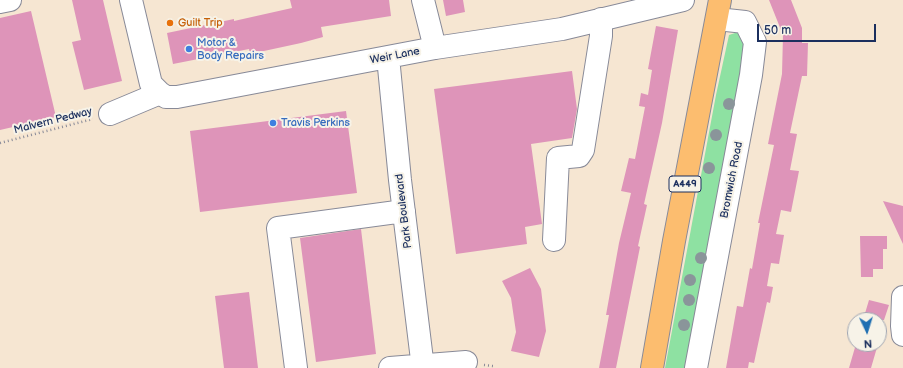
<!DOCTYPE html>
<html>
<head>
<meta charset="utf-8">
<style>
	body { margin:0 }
	#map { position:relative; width:903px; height:368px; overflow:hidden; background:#f6e6d2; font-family:"Balsamiq Sans",sans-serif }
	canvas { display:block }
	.north { position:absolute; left:847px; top:312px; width:40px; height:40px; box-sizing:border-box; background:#f7f3e8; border:1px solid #9fa5b1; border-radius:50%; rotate:176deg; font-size:11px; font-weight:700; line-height:16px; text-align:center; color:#1b2f5e }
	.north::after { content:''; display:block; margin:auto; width:14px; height:18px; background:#1f6fb2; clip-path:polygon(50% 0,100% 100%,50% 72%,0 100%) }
	.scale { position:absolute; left:757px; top:24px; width:119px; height:18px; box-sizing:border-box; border:2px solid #1b2f5e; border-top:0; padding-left:5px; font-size:12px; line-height:14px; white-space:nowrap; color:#1b2f5e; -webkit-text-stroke:3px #f7f3e8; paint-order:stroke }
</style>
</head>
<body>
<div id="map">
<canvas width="903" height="368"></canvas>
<div class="north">N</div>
<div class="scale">50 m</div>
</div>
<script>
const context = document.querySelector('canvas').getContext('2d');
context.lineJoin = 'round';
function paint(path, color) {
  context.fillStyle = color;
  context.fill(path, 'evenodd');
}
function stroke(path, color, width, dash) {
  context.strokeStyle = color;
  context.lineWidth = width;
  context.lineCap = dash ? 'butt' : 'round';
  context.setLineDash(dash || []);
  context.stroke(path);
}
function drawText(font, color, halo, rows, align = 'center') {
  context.font = font + ' "Balsamiq Sans",sans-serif';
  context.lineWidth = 4;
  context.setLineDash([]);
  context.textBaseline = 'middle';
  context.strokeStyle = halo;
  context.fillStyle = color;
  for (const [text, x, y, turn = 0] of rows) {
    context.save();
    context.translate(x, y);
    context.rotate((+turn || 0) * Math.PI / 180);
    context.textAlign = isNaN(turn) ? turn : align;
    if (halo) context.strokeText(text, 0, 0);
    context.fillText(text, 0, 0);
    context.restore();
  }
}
paint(new Path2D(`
	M738,32L745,36L747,47L688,368H665L716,95L729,35Z`), '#8ee1a2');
paint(new Path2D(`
	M72,0H103L122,81L84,90L72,42L81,40Z
	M290,0H389L391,16L321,27L323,37L301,43L250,54L249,49L173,64L167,33L234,19V21L292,8Z
	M443,0H463L465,12L446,16Z
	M769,0H791L802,28V43H808L807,76H802L790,133L797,134L790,170L799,171L791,212L781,210L776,234L784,235L779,264L771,263L767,286L773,287L770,303L767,302L754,363L749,362L748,368H726L737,306L743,307L750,268L752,269L760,223H758L774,145L768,144L782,74L783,35Z
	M31,11L56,117L0,130V18Z
	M656,26L678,30L662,123L644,204L647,205L638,246L640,247L616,368H599L609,315H606L619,243L631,193L621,191L629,158L635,159L645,107L639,106L641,93L648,95L652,70L648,69Z
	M572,71L577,109L572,138L531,144L542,224L525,227L527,244L456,254L434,89Z
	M346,111L357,193L200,212L190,131Z
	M883,201L903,206V244Z
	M361,229L376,354L316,362L300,238Z
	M860,236H887V249H883V269H873V277H861Z
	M530,268L541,289L546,331L539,357L511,351L516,332L511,298L502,281Z
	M249,292L258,368H224L215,296Z
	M869,300L889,305L884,320H863Z
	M856,344H878L871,368H849Z`), '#de94b9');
const minor = new Path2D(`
	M131,0L151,84L160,93
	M423,0L435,48
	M0,2L10,0
	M388,57L400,180L423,368
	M110,114L160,93L166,97H177L435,48L562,29L683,0
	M554,240L558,158L579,156L583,150L601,36V19
	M903,297L902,326L903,335
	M296,368L278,228L404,211
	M390,368L466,362
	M696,368L751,75L755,42L745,22L717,19`);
const major = new Path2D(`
	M652,368L674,241L720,0`);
stroke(minor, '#888a98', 24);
stroke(major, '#888a98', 24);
stroke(new Path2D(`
	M0,143L93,119
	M484,365L493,366L494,368`), '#888a98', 2.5, [1, 3]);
stroke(minor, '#fff', 22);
stroke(major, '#fcbd6f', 22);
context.fillStyle = '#8a959a';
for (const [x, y] of [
	[729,104],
	[716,135],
	[709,168],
	[701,258],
	[690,280],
	[689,300],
	[684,325]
]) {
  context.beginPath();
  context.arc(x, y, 6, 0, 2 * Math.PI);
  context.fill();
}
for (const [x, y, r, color] of [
	[170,23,4,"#e8710a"],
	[189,49,4,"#3f7fe0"],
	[273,123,4,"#3f7fe0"]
]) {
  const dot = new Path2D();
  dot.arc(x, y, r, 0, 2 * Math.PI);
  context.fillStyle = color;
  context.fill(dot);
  stroke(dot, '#f7f3e8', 1.5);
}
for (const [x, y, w] of [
	[685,184,32]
]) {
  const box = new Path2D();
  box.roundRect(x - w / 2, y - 8, w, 16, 3);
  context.fillStyle = '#f7f3e8';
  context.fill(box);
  stroke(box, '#1b2f5e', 1);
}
drawText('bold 10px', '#1b2f5e', null, [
	["A449",685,184]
]);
drawText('11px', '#c56008', '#f7f3e8', [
	["Guilt Trip",178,23]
], 'left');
drawText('11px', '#366cbe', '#f7f3e8', [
	["Motor &",197,43],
	["Body Repairs",197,56],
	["Travis Perkins",281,123]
], 'left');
drawText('11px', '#1b2f5e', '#f7f3e8', [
	["Weir Lane",395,56,-11],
	["Malvern Pedway",53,121,-14],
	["Bromwich Road",732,180,-79],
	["Park Boulevard",404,211,-97]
]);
</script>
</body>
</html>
